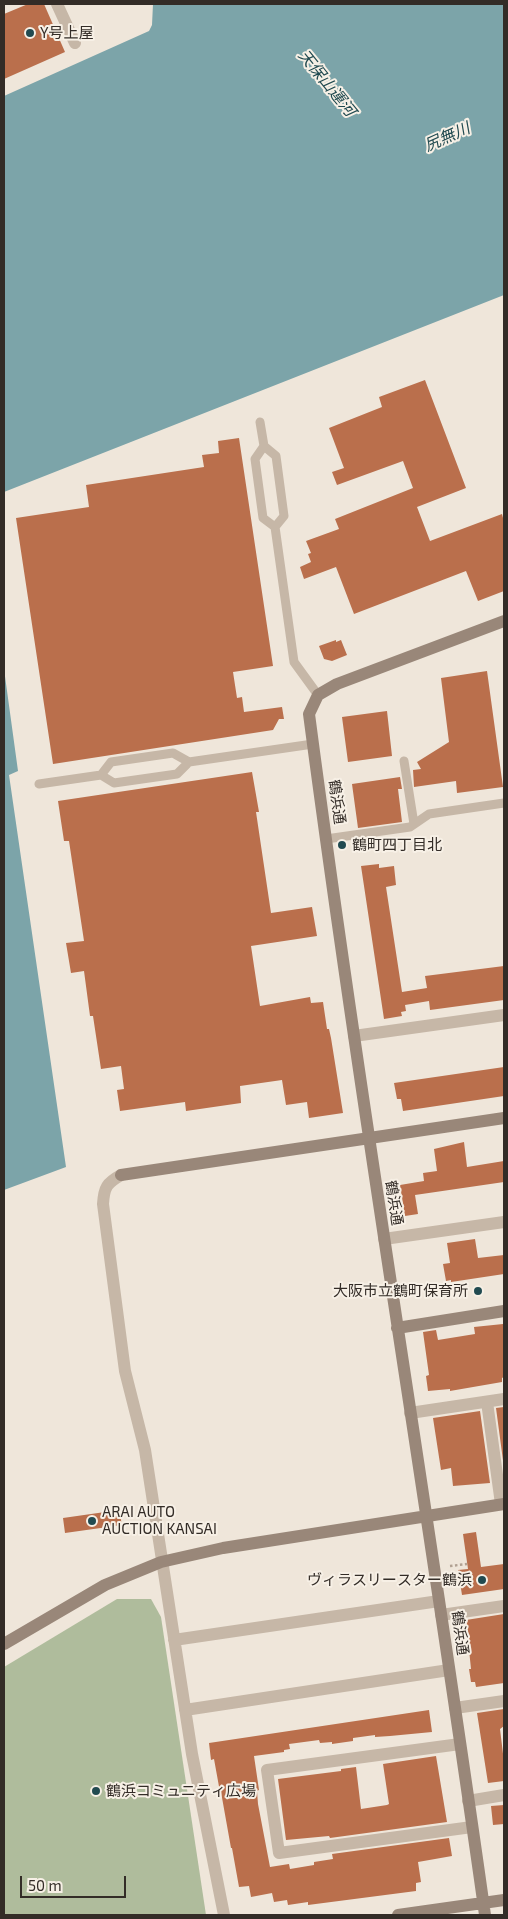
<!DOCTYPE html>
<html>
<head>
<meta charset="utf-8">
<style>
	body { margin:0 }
	#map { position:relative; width:508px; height:1919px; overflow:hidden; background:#efe6da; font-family:"Exo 2",sans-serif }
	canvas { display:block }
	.frame { position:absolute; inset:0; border:5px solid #332c27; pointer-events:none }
	.scale { position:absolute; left:20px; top:1876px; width:106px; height:22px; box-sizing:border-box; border:2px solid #332c27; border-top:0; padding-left:6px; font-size:15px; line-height:18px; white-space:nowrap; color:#332c27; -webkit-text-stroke:4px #f7f0e6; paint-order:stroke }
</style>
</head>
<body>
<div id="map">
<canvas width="508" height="1919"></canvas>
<div class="frame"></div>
<div class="scale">50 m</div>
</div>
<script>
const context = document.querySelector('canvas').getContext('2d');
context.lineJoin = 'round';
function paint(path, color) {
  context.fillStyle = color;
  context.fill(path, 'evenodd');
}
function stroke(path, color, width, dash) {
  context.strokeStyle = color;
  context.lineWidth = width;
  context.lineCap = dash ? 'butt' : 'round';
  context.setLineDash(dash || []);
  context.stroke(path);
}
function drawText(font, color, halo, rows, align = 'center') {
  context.font = font + ' "Exo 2","Noto Sans JP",sans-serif';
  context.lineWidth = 4;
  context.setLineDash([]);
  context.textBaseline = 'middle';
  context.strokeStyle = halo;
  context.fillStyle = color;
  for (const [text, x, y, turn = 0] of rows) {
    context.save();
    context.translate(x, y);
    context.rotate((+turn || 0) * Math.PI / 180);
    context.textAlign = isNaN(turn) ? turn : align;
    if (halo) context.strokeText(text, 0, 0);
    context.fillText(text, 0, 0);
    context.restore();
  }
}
paint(new Path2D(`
	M117,1599H151L161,1617L206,1915H4V1667Z`), '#afbc9c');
paint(new Path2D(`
	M153,4H504V295L4,492V96L149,31L152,25Z
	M4,669L18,771L9,775L66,1167L4,1190Z`), '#7ca4a9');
paint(new Path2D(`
	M28,4H44L65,52L4,79V14Z
	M425,380L466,488L417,507L430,541L502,514L504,522V591L478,601L466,571L354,614L336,567L304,579L300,567L311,562L308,554L311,553L306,541L339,529L335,519L413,488L403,461L337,485L332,472L344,468L329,428L382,407L379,397Z
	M239,438L273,666L233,672L237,698L242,697L244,712L282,707L284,719H279L273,730L53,764L16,518L89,507L86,485L204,467L202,455L219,453L218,441Z
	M336,640V642L341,640L347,655L332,661L324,659L319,646Z
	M487,671L503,787L457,793L456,781L414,787L413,770L421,769L417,762L449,742L441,678Z
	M387,711L392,756L348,762L342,717Z
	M252,772L259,812H256L271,913L312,907L317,936L251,946L260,1006L310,997L311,1003L323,1002L327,1029H329L331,1038L343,1113L309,1118L307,1102L286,1105L282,1080L240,1086L241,1103L186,1111L185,1102L120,1111L117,1090L124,1089L121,1066L101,1069L93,1016H90L84,971L71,973L66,943L84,941L69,841H64L58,801Z
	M400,777L402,789H398L402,822L358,828L352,784Z
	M379,864V868L394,866L396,885L386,887L402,992L427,988L425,976L504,966V1000L430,1010L429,1001L405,1005L406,1011L401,1012L402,1016L384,1019L361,866Z
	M504,1067V1096L403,1111L401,1099H397L394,1083Z
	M464,1142L467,1167L504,1161V1182L415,1195L418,1214L405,1216L400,1185L424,1181L423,1173L437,1171L434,1149Z
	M475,1239L478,1258L504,1255V1274L451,1282V1280L446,1281L443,1264L450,1263L447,1243Z
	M503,1324L504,1377L502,1378V1382L450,1391V1389L428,1391L426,1376L429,1375L423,1332L436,1330L438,1340L475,1334L474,1327Z
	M504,1407V1468L496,1408Z
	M480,1411L490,1483L453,1486L451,1468L441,1470L433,1418Z
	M119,1510L122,1525L65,1533L63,1518Z
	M476,1532L481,1567L504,1564V1589L462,1595L458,1570L468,1569L463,1534Z
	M504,1614V1683L476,1687L475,1682H471L469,1669H471L466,1620Z
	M504,1709V1726L500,1729L504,1762V1781L488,1783L477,1713Z
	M429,1710L432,1732L390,1736L375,1737V1735L353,1738V1741L332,1744V1742L320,1743L319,1740L289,1744L290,1749L284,1750V1752L254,1756L259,1790L257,1791L258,1804L270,1867L289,1864L290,1869L314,1865V1862L333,1859L332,1854L449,1838L452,1856L418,1862L421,1882L416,1883V1891L308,1905V1902L288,1905L287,1900L274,1902L272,1893L251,1897L249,1886L239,1887L232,1848H231L221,1792H220L214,1759L211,1760L209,1743Z
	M436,1756L447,1822L330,1838L329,1836L286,1840L278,1779L341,1771V1769L356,1767L361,1809L387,1805L389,1804L383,1764Z
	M504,1805V1824L493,1825L491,1806Z`), '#ba6f4c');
stroke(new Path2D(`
	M450,1566L467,1564`), '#b1a192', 2.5, [2.5, 2.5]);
stroke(new Path2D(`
	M260,422L264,446L255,459L263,518L275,527L294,662L318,695
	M264,446L276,456L284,516L275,527
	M404,761L414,824
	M101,775L111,762L173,753L189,762
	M39,784L101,775L114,783L177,774L189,762L313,744
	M326,839L410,827L429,814L504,803`), '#c6b7a7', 9);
stroke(new Path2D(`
	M57,4L75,43
	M354,1036L504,1015
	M121,1175C107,1183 104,1187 103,1204L125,1371L145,1450L192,1754L224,1915
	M384,1239L504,1222
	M487,1402L501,1504
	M410,1413L504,1399
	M441,1615L504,1606
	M174,1640L439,1601
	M455,1708L504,1701
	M185,1710L449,1670
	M460,1744L267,1770L279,1853L472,1827
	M468,1801L504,1795`), '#c6b7a7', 12);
stroke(new Path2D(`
	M121,1175L504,1118
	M397,1328L504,1311
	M4,1644L105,1585L161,1562L223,1548L504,1504
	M398,1915L504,1900
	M485,1915C429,1515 362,1116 309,714L318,695L337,684L504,621`), '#998779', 12);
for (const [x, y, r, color] of [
	[30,33,5,"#214a50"],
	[342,845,5,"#214a50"],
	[478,1291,5,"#214a50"],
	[92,1521,5,"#214a50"],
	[482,1580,5,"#214a50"],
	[96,1791,5,"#214a50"]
]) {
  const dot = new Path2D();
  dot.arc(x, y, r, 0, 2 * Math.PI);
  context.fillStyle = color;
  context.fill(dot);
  stroke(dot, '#f7f0e6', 2);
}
drawText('15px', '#332c27', '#f7f0e6', [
	["Y号上屋",40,33],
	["鶴町四丁目北",352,845],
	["大阪市立鶴町保育所",468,1291,"right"],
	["ARAI AUTO",102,1512],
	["AUCTION KANSAI",102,1529],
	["ヴィラスリースター鶴浜",472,1580,"right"],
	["鶴浜コミュニティ広場",106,1791]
], 'left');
drawText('15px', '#332c27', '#f7f0e6', [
	["鶴浜通",337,802,82],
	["鶴浜通",394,1203,81],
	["鶴浜通",460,1633,82]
]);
drawText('italic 16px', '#214a50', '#f7f0e6', [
	["天保山運河",327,83,51],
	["尻無川",447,137,-24]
]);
</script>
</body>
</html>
